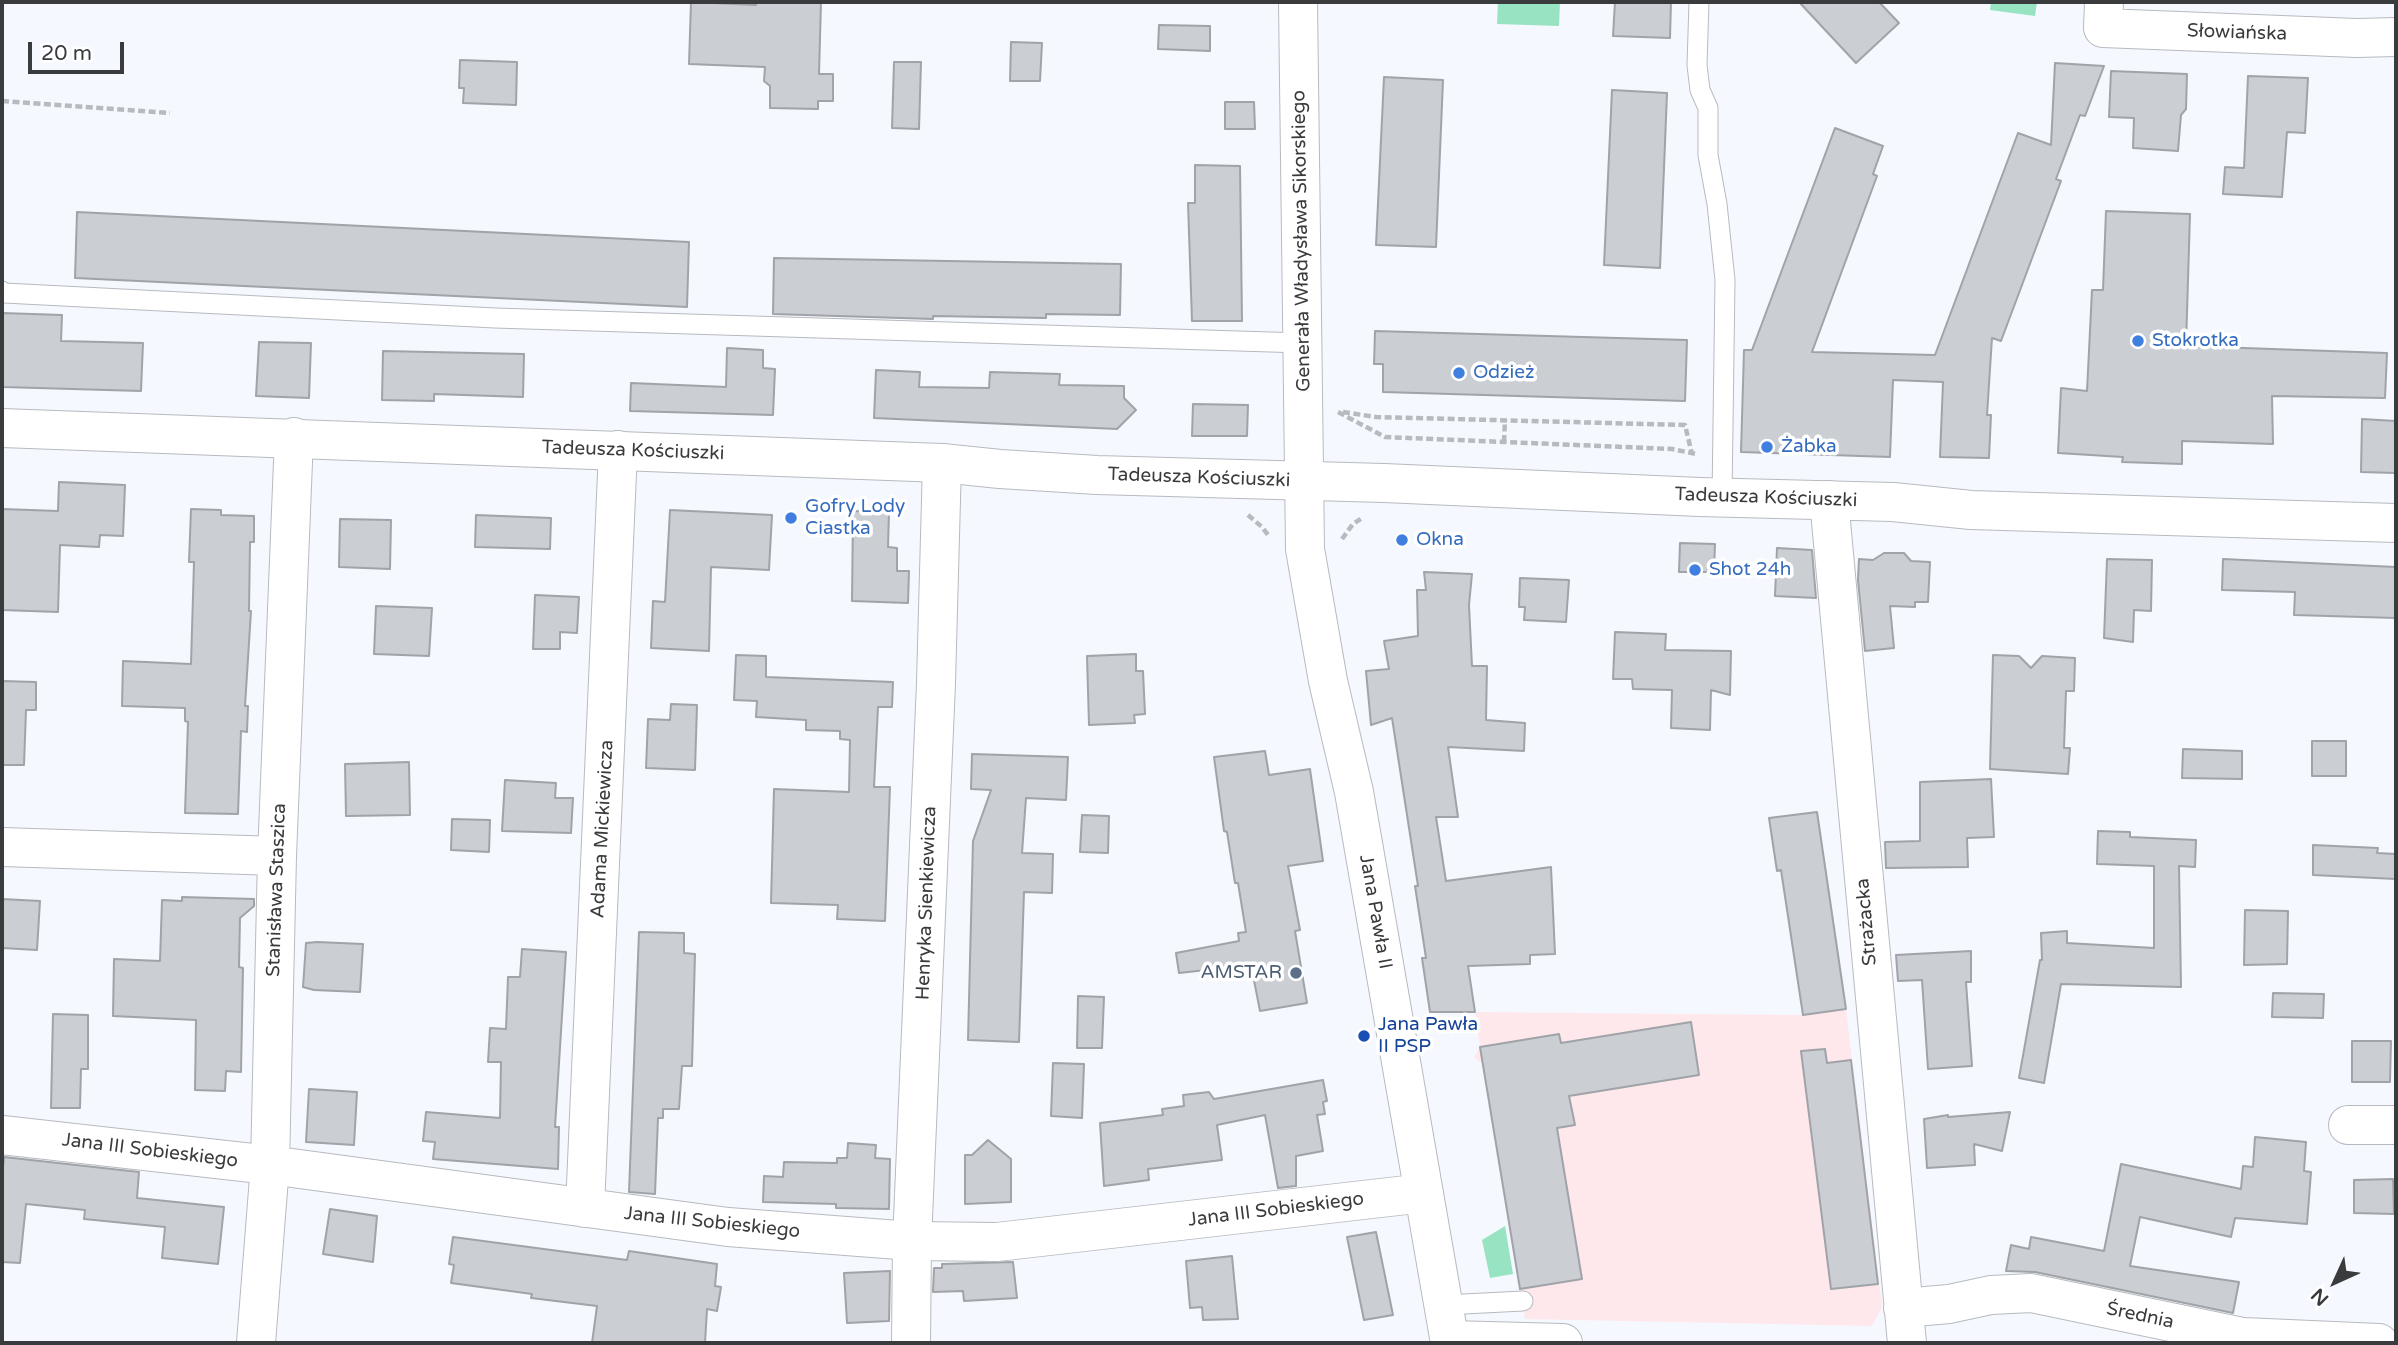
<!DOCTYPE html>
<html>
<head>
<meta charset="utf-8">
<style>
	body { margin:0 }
	#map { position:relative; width:2398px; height:1345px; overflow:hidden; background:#f5f8fe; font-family:"Varela Round",sans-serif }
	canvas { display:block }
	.frame { position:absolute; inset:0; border:4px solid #3a3b3d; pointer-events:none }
	.north { position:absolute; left:2300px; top:1247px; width:70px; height:70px; -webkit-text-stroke:5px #fff; paint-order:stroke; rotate:225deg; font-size:19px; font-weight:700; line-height:28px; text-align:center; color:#3a3b3d }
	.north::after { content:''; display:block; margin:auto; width:24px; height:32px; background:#3a3b3d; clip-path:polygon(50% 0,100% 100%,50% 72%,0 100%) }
	.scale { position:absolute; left:28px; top:42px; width:96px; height:32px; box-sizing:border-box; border:4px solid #3a3b3d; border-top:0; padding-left:9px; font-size:21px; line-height:24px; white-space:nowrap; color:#3a3b3d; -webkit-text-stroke:5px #fff; paint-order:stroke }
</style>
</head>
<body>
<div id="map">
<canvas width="2398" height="1345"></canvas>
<div class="frame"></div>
<div class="north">N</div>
<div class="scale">20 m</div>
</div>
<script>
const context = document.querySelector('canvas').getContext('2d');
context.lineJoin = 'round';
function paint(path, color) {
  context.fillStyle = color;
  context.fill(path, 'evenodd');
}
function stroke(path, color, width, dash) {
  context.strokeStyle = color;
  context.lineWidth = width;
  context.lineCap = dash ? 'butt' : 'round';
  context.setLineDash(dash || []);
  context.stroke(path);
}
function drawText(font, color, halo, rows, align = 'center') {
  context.font = font + ' "Varela Round",sans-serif';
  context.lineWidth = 7;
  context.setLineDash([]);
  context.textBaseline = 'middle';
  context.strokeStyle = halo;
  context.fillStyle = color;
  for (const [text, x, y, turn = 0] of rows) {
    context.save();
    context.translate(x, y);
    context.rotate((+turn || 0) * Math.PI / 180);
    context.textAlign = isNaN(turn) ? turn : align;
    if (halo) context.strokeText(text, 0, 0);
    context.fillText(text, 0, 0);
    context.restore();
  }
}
paint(new Path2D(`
	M1846,1009L1882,1307L1872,1326L1525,1319L1483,1064L1474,1057L1480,1047L1475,1012L1803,1015Z`), '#fee8ec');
paint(new Path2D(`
	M1498,2H1560L1559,26L1497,24Z
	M1991,2H2037L2035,16L1990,10Z
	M1505,1226L1513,1274L1490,1278L1482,1240Z`), '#98e4c2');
const building = new Path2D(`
	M691,2L756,5V2H821L819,74H833V101H818V109L770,108V86L764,81L765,67L689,64Z
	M1615,2H1671L1670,38L1613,36Z
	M1799,2H1879L1899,23L1856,63Z
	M1159,25L1210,26V51L1158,49Z
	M1011,42L1042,43L1040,81H1010Z
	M460,60L517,62L516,105L463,103L464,88H459Z
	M894,62H921L919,129L892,128Z
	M2055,63L2104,66L2085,116L2080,115L2056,179L2061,181L2001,341L1992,338L1987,415H1991L1989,458L1940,457L1943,382L1893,380L1890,457L1741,452L1744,350H1752L1835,128L1883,146L1873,174L1877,176L1812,352L1935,355L2018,133L2051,145Z
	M2111,71L2187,74L2186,109L2181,115L2178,151L2133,148L2134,118L2109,117Z
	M2248,76L2308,78L2305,133L2287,132L2282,197L2223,194L2225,167L2244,168Z
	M1384,77L1443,80L1436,247L1376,245Z
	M1612,90L1667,93L1660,268L1604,265Z
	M1225,102H1254L1255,129H1225Z
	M1195,165L1240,166L1242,321H1192L1188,203H1195Z
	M2106,211L2190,214L2186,346L2387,353L2385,398L2272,396L2273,444L2182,441V464L2122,462L2123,457L2058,453L2061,388L2087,391L2092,290H2103Z
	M77,212L689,242L687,307L75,278Z
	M774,258L1121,264L1120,315L1046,314V318L933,316V319L773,314Z
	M2,313L62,315L61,341L143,343L141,391L3,387Z
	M1375,331L1687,340L1685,401L1383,392V364H1374Z
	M259,342L311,343L309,398L256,396Z
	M727,348L763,350V368L775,369L773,415L630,411L631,383L726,387Z
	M383,351L524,354L523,397L434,394V401L382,400Z
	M876,370L920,372L919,387L989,388L990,372L1060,374L1059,385L1124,386V398L1136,410L1117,429L874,418Z
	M1193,404L1248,405L1247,436H1192Z
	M2362,419L2396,421V473L2361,472Z
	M59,482L125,485L123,536L100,535L99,547L60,545L58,612L2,610V509L58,511Z
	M191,509L221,510V515L254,516V542H250L249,611H251L245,706H248L247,732L241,731L238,814L185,813L188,722L185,721V708L122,706L123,661L191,664L194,562H189Z
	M670,510L772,515L769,570L711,567L709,651L651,648L653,601L665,602Z
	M853,511L889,512L888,547L897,548V571H909L908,603L852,601Z
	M476,515L551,518L550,549L475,547Z
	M340,519L391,520L390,569L339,567Z
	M1680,543L1715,544L1714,572H1679Z
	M1777,548L1812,550L1816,598L1775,596Z
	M1884,553H1904L1911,561L1930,562L1928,602H1915V607L1890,606L1894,648L1865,651L1858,580L1859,559L1873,560Z
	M2107,559L2152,560L2151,611L2134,610L2133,642L2104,638Z
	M2223,559L2396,567V618L2294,615L2295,592L2222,590Z
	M1424,572L1472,574L1469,605L1472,666H1487L1486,720L1525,723L1524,751L1448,747L1458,817H1436L1446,881L1551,867L1555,954L1530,955V964L1468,966L1475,1012H1430L1422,958H1426L1415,886H1418L1392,718L1371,725L1366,671L1389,669L1384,641L1418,636L1417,590H1426Z
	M1520,578L1569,580L1566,622L1524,620L1525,607H1519Z
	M535,595L579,597L577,633L560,632V649H533Z
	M376,606L432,608L429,656L374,654Z
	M1615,632L1666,634L1665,650L1731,651L1730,695L1711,690L1710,730L1671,728L1672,690L1633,689L1632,679H1613Z
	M1136,654V671H1143L1145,714L1134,715L1135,723L1089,725L1087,656Z
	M736,655L766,656V677L893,682L892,707H878L874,787H890L885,921L837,919L838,905L771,903L774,789L849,792L850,740L840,739V731L806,730V720L756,717L757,701L734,700Z
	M1993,655L2019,656L2031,668L2042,656L2075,658L2074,691H2066L2064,748H2070L2068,774L1990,769Z
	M2,681L36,682V710H26L24,765H2Z
	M671,704L697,705L695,770L646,768L648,719L670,720Z
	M2312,741H2346V776H2312Z
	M2183,749L2242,751V779L2182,778Z
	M1265,751L1269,775L1310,769L1323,861L1288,866L1300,930L1295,931L1307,1003L1260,1011L1251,965L1179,973L1176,953L1239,941L1238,933L1246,932L1238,883H1235L1227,832L1224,831L1214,757Z
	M972,754L1068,757L1066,800L1026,798L1022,853L1053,854L1052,893L1024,892L1019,1042L968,1040L973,841L991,790L971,789Z
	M409,762L410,815L346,816L345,764Z
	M1991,779L1994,837L1967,838L1968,867L1886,868L1885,842L1920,841V782Z
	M505,780L556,783L555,798H573L571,833L502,831Z
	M1817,812L1846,1009L1803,1015L1781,870L1777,871L1769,818Z
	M1082,815L1109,816L1108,853L1080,852Z
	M452,819L490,820L489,852L451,850Z
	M2098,831L2130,832V837L2196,840L2195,867L2179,866L2181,987L2061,984L2044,1083L2019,1078L2040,960H2042L2041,933L2067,931V943L2154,948V866L2097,864Z
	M2313,845L2378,848L2377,853L2396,854V879L2313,875Z
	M182,897L254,899V906L240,918L239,967L243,968L241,1072L226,1071L225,1091L195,1090L196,1020L113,1016L114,959L160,961L162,900L182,901Z
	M2,899L40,901L37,950L2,948Z
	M2245,910L2288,911L2287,964L2244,965Z
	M639,932L684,933V953L695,954L692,1066H682L679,1109H663V1118H658L655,1194L629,1192Z
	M317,942L363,944L360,992L314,990L303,987L306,943Z
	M522,949L566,952L555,1127H559L558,1169L433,1159L435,1142L423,1141L426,1112L500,1118L501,1062H488L490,1028L506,1029L508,977H520Z
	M1971,951V982H1966L1972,1066L1928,1069L1922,980L1898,981L1896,955Z
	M2273,993L2324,994L2323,1018L2272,1017Z
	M1078,996L1104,997L1102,1048H1077Z
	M53,1014L88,1015V1069H81L80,1108H51Z
	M1691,1022L1699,1075L1569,1096L1575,1125L1557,1128L1582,1279L1520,1289L1480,1047L1559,1034L1561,1043Z
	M2352,1041H2391L2390,1082H2352Z
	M1825,1049L1827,1063L1851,1060L1878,1284L1831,1289L1801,1051Z
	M1053,1063L1084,1064L1082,1118L1051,1116Z
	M1323,1080L1327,1101L1323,1102L1325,1114L1317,1115L1323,1151L1296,1156V1186L1278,1188L1265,1115L1217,1125L1222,1160L1148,1169L1149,1180L1104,1186L1100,1123L1163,1115L1162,1109L1184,1106L1183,1095L1209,1092L1214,1099Z
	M309,1089L357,1092L354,1145L306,1142Z
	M2010,1112L2002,1151L1974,1144L1975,1165L1927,1168L1924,1119L1948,1115V1117Z
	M2255,1137L2306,1142L2304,1171L2311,1172L2307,1224L2235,1218L2231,1237L2140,1217L2130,1266L2239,1282L2233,1313L2035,1272L2006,1271L2011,1245L2029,1249L2031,1237L2104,1251L2121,1164L2241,1189L2243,1166L2253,1167Z
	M988,1140L1011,1159V1202L965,1204V1155H972Z
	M848,1143L876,1145L875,1158L890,1159L889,1209L836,1208V1204L763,1202L764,1176L783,1177L784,1162L837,1163V1158H847Z
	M4,1157L139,1172L137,1198L224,1207L218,1264L162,1258L165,1227L84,1219L85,1210L26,1204L20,1263L2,1262V1178Z
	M2393,1179L2394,1214L2354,1213V1180Z
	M330,1209L377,1216L373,1262L323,1254Z
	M1376,1232L1393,1315L1364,1320L1347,1237Z
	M453,1237L627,1260L629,1251L717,1264L715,1286L721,1287L717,1311L707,1309L705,1343H592L597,1306L531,1298L532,1294L451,1283L454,1265L449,1264Z
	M1232,1256L1238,1319L1203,1320L1202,1307L1190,1308L1186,1261Z
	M1013,1262L1017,1298L964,1301L963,1291L933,1292L934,1268H942V1264Z
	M890,1271L889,1321L847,1323L844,1273Z`);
paint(building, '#cbced3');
stroke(building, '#a0a3a8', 2);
const service = new Path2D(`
	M1699,2L1697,65L1700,90L1708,108V155L1717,204L1725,280L1722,498
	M2,291L4,293L495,318L1303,343
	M1444,1305L1523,1301`);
const minor = new Path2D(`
	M1298,2L1305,549L1328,681L1354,792L1450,1343
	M2104,2L2103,28L2357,38L2396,37
	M1829,500L1907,1343
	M2,847L277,856
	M2348,1125H2396
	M2,1135L270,1165L728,1227L912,1241L997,1242L1424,1193
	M585,1208L618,450
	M1903,1308L1949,1304L1991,1295L2031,1293L2243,1337L2379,1343
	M1450,1340L1563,1343
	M256,1343L270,1165L277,856L294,437
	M911,1343L912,1241L936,683L942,463`);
const secondary = new Path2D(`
	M2,428L942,463L1000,469L1097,475L1384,483L1700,497L1893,502L1971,510L2396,523`);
stroke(service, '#b7babf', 21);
stroke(minor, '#b7babf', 40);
stroke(secondary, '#b7babf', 40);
stroke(new Path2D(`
	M2,101L170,113
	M1338,412L1385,437L1672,449L1696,454
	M1343,412L1376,417L1685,425L1692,454
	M1504,442L1505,420
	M1248,515L1262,527L1269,536
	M1342,539L1353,524L1362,518`), '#b7babe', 4.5, [7, 3.5]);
stroke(service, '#fff', 19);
stroke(minor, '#fff', 38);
stroke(secondary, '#fff', 38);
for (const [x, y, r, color] of [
	[2138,341,7,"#3f7fe0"],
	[1459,373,7,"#3f7fe0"],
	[1767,447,7,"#3f7fe0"],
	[791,518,7,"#3f7fe0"],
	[1402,540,7,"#3f7fe0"],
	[1695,570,7,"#3f7fe0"],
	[1296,973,7,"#5c6f8a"],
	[1364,1036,7,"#1a4fb4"]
]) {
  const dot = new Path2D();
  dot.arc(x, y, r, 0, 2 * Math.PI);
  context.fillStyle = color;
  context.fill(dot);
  stroke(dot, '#fff', 2.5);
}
drawText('19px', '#3a3b3d', '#fff', [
	["Słowiańska",2237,33,2],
	["Generała Władysława Sikorskiego",1302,241,-91],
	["Tadeusza Kościuszki",633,451,2],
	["Tadeusza Kościuszki",1199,478,2],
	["Tadeusza Kościuszki",1766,498,2],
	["Adama Mickiewicza",603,829,-87],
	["Stanisława Staszica",277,890,-88],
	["Henryka Sienkiewicza",927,903,-88],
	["Jana Pawła II",1375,912,80],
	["Strażacka",1867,922,-95],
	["Jana III Sobieskiego",150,1151,7],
	["Jana III Sobieskiego",1276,1210,-7],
	["Jana III Sobieskiego",712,1223,6],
	["Średnia",2140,1316,12]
]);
drawText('19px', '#366cbe', '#fff', [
	["Stokrotka",2152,341],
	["Odzież",1473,373],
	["Żabka",1781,447],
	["Gofry Lody",805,507],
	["Ciastka",805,529],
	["Okna",1416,540],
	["Shot 24h",1709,570]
], 'left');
drawText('19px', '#4e5e75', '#fff', [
	["AMSTAR",1282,973]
], 'right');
drawText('19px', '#164399', '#fff', [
	["Jana Pawła",1378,1025],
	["II PSP",1378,1047]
], 'left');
</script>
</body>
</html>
